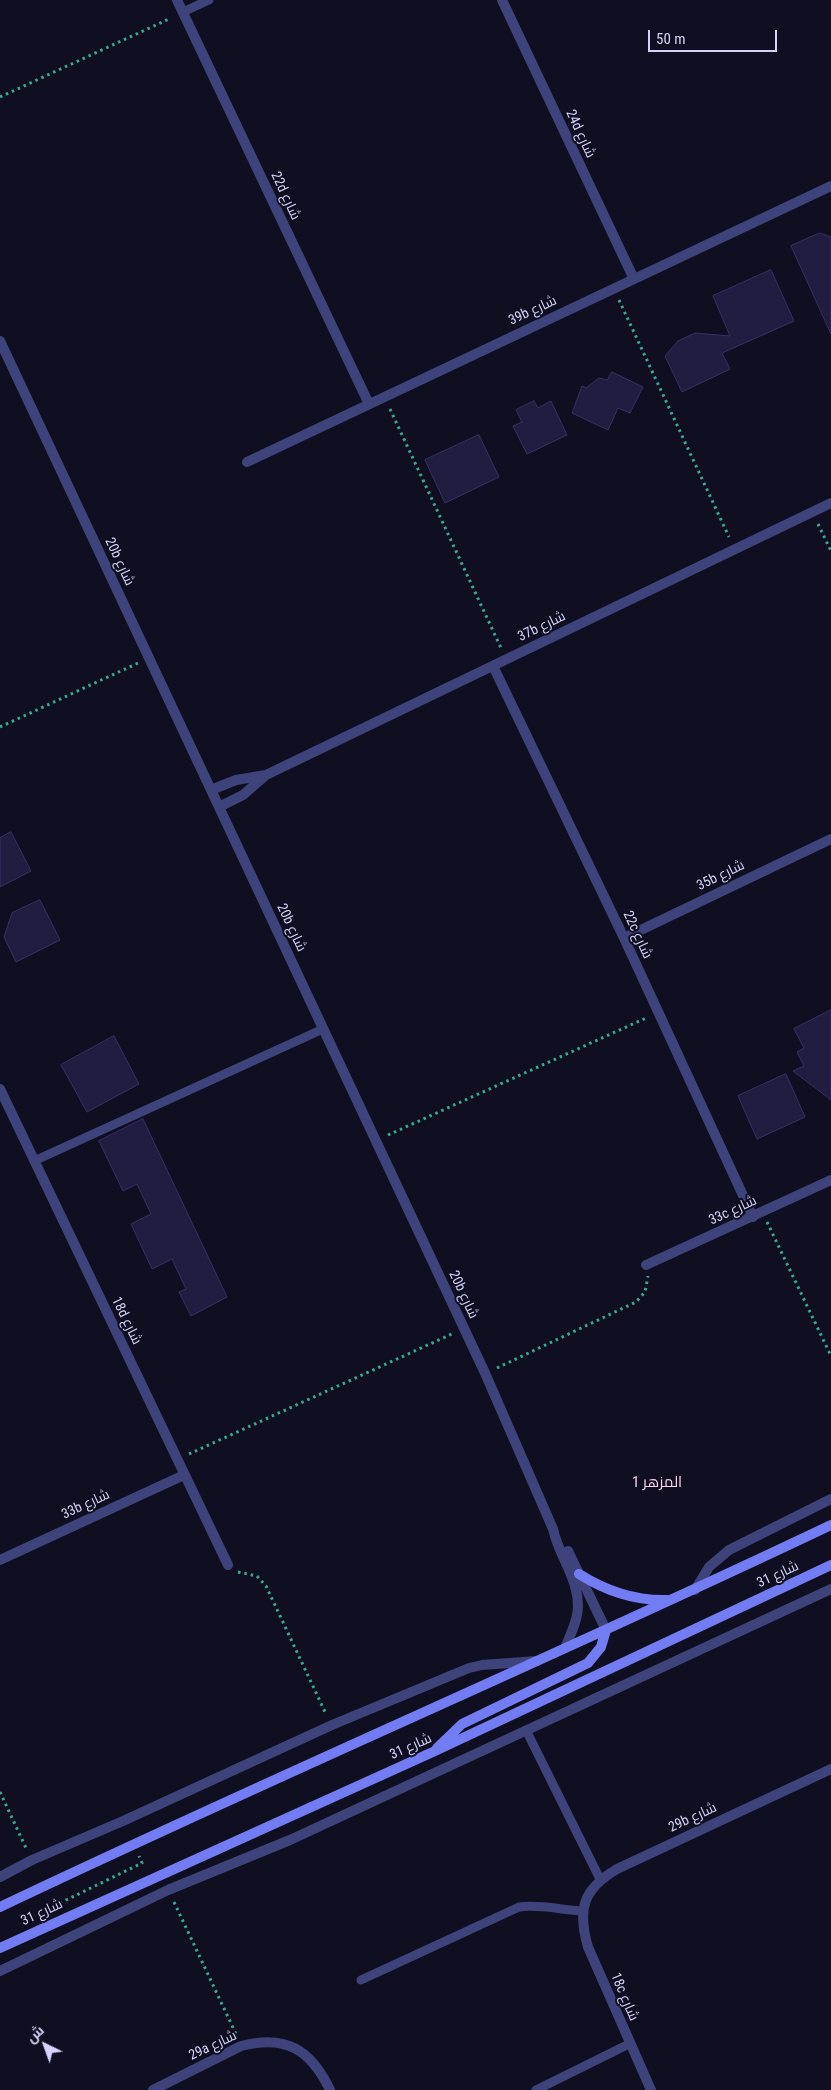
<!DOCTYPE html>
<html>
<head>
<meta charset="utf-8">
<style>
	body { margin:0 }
	#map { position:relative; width:831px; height:2090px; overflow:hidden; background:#100f21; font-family:"Roboto Condensed",Cairo,sans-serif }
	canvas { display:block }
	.north { position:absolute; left:20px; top:2020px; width:50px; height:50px; -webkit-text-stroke:4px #100f21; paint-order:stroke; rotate:318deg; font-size:14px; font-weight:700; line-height:20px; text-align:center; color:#d3d3fb }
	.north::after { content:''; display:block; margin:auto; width:18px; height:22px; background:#d3d3fb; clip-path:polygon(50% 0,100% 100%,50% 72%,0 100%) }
	.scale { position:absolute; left:648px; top:30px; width:129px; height:22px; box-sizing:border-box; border:2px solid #d3d3fb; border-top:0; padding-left:6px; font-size:15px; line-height:18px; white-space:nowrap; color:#d3d3fb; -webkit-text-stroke:4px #100f21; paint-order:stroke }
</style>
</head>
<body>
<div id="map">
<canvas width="831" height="2090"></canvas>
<div class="north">ش</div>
<div class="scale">50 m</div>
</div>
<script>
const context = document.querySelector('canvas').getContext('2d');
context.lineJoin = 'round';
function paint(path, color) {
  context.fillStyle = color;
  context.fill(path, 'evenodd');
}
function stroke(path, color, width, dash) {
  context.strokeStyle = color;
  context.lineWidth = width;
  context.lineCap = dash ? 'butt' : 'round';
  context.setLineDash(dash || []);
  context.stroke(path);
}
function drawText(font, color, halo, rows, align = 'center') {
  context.font = font + ' "Roboto Condensed",Cairo,sans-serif';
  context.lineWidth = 4;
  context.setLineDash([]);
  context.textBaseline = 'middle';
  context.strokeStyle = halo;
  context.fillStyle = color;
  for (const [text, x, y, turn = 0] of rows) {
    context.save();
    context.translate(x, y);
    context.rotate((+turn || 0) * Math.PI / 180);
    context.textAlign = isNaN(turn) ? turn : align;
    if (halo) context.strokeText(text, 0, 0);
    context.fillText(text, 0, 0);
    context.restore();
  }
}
const building = new Path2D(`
	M820,233L831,237V334L791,246Z
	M771,270L794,321L722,353L730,369L682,392L665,356L678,341L695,333L730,336L713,296Z
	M612,372L643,387L630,413L618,408L608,430L572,413L582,386L586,388L599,378L607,380Z
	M534,401L538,408L551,401L567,435L527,454L513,426L522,422L516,410Z
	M479,435L499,477L445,503L425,460Z
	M11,832L31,871L0,887V838Z
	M40,900L60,940L16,962L4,937L12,913Z
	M831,1010V1100L793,1071L804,1066L797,1052L804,1048L794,1029Z
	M114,1036L139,1084L87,1112L61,1065Z
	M786,1074L805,1117L757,1139L738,1096Z
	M143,1119L227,1297L191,1316L179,1292L186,1289L172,1259L152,1269L131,1224L151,1214L137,1184L123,1191L99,1141Z`);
paint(building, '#201d40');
stroke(building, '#36316a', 1);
stroke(new Path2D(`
	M0,97L171,18
	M619,300L729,537
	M390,409L501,648
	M818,524L831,551
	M0,727L138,663
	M388,1135L646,1018
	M767,1222L831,1356
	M497,1368L636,1302L645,1292L648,1276
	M189,1454L454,1333
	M238,1572L257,1576L266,1586L326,1714
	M0,1792L26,1848
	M174,1902L236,2034
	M57,1907L56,1905L142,1863L139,1856`), '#39a996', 3, [2.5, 4]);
stroke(new Path2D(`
	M183,12L209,0
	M34,1161L323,1029
	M526,1730L600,1879
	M361,1980L519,1907C539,1904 562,1910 583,1911
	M536,2090L629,2044`), '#3e437c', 9);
stroke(new Path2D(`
	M177,0L369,404
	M502,0L634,279
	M0,341L485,1373L553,1529C559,1558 583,1584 577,1615C575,1626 569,1638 565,1648
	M247,462L831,186
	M493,666L624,938L753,1217
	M211,790L236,780L266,775
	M219,807L243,795L266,775L831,503
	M624,938L831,839
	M0,1089L228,1565
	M646,1265L831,1180
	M568,1551L606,1630
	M0,1560L184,1475
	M695,1590L709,1567L729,1550L831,1499
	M0,1877L32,1860L123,1821L332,1725L469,1668L482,1665L537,1661
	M0,1971L168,1890L290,1840L831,1589
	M153,2090L241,2046C286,2034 311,2050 330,2090
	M651,2090L588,1947C577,1909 583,1889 617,1869L831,1769`), '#3e437c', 10);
stroke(new Path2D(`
	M579,1574C606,1591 634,1601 667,1600
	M437,1748L462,1724L588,1663L601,1647L606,1630
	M0,1907C275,1776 556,1656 831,1525
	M0,1948L435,1751L831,1565`), '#737df3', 10);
drawText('14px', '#d3d3fb', '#100f21', [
	["24d شارع",580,134,65],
	["22d شارع",285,196,65],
	["39b شارع",533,311,-25],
	["20b شارع",119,562,65],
	["37b شارع",542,627,-26],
	["35b شارع",721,876,-26],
	["20b شارع",291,928,65],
	["22c شارع",637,935,65],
	["33c شارع",733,1211,-25],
	["20b شارع",463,1295,65],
	["18d شارع",126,1321,64],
	["33b شارع",86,1505,-25],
	["شارع 31",778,1575,-25],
	["شارع 31",411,1747,-24],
	["29b شارع",693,1818,-25],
	["شارع 31",42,1913,-25],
	["18c شارع",624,1997,67],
	["29a شارع",213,2046,-25]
]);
drawText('15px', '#fbd5f1', '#100f21', [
	["المزهر 1",657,1483]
]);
</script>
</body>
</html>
